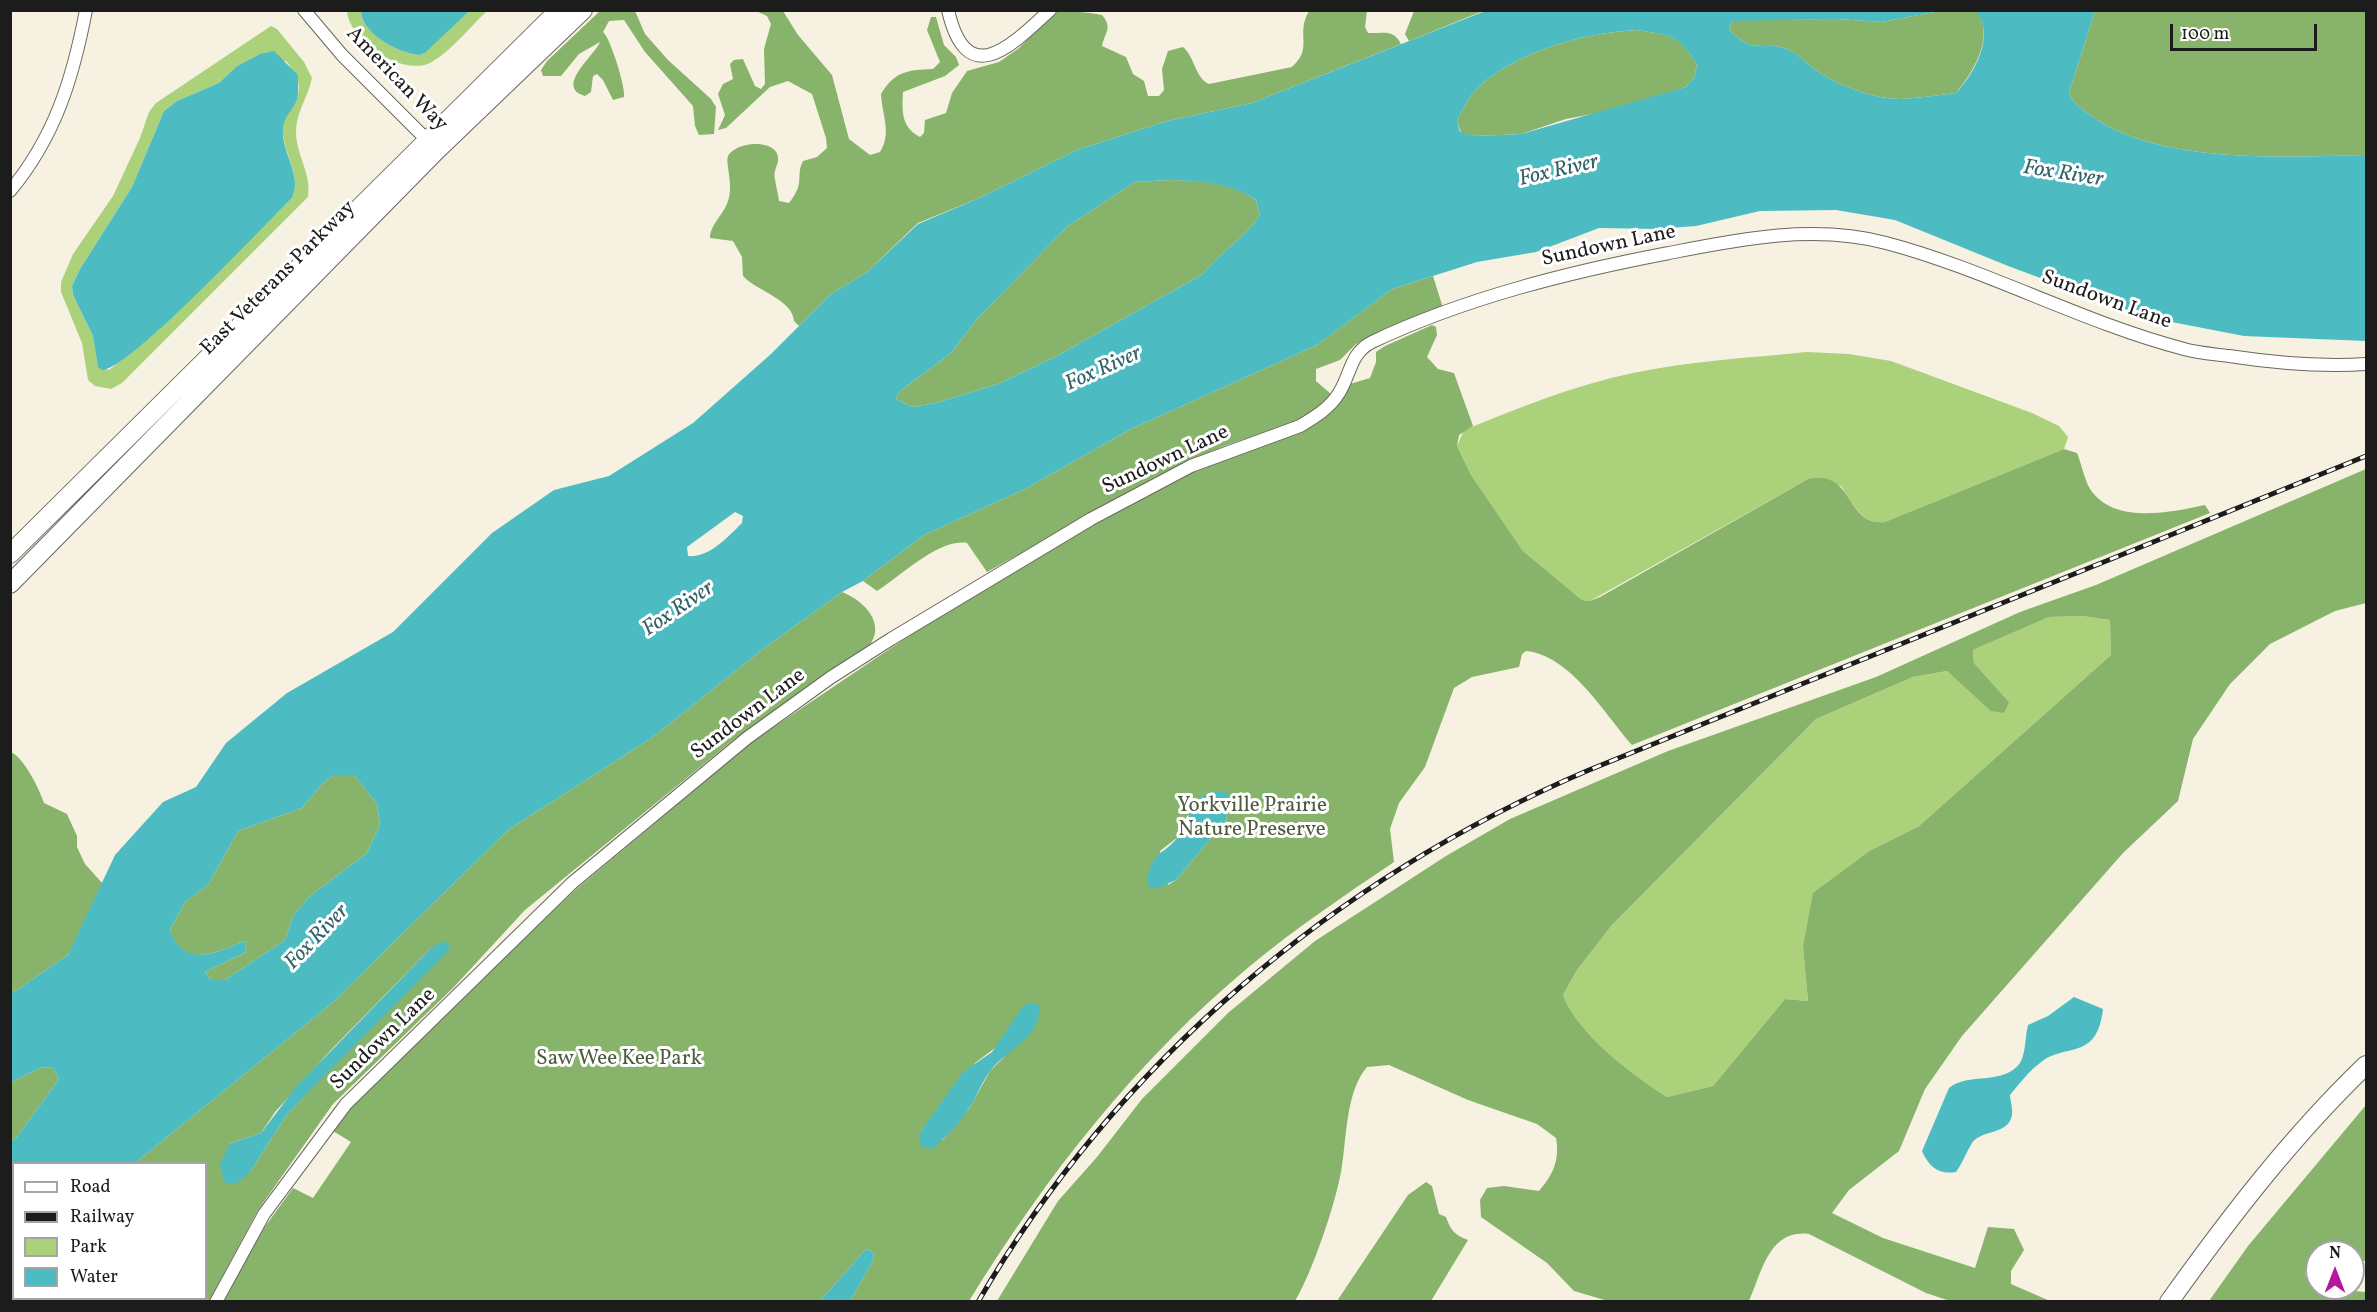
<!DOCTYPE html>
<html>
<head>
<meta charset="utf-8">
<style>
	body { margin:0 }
	#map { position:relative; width:2377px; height:1312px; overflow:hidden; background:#f7f1e2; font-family:Vollkorn,serif }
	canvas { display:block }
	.frame { position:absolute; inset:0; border:12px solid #1c1c1c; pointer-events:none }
	.legend { position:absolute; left:12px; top:1162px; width:195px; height:138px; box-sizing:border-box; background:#fff; border:2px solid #a4a4a4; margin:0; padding:8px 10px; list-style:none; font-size:18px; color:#1c1c1c }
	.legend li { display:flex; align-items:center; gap:12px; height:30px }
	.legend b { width:30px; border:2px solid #a4a4a4 }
	.north { position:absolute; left:2305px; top:1240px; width:60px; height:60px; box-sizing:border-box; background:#fff; border:2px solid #a4a4a4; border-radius:50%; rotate:0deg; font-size:16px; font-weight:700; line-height:24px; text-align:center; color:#1c1c1c }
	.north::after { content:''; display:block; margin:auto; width:21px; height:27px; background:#b5179e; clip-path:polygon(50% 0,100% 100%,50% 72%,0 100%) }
	.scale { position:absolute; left:2170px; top:24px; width:147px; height:27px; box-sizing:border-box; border:3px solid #1c1c1c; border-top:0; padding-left:8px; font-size:18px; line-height:21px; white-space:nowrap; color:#1c1c1c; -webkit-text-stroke:4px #fff; paint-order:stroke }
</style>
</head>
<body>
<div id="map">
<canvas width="2377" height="1312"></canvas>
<div class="frame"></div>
<ul class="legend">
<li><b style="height:8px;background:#fff"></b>Road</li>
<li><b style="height:8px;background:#1c1c1c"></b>Railway</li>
<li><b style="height:16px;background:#abd17b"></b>Park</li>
<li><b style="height:16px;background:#4dbcc2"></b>Water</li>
</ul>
<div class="north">N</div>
<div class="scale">100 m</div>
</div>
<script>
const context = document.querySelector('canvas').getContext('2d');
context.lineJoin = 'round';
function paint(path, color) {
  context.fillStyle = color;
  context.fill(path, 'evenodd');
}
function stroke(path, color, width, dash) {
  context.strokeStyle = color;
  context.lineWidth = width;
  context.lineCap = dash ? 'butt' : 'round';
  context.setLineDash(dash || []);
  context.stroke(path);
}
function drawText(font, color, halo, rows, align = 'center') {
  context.font = font + ' Vollkorn,serif';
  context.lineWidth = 6;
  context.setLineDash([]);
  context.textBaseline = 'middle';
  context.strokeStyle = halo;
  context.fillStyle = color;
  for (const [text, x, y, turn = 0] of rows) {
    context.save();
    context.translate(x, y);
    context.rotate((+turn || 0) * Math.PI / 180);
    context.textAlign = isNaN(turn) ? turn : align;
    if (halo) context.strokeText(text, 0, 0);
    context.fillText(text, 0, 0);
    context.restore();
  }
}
paint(new Path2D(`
	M347,11H361C361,33 399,53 419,55L425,53L467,11H487C470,27 452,50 432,62C403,78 349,41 347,11Z
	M271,26L277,29L304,62L312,78C308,97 296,112 296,132C296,155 312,174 308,197L122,383L111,389L95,386L88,380L82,343L61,292V282L73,254L113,196L140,138L149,112L156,103ZM286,61C317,99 283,99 283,129C282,153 303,175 292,198C232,256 176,320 109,370L98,366L93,336L73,295L72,286L80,269L132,187L164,111L177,101L219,83L236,67Z
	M1806,352L1849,354L1891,361L2032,413L2059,426L2068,437L2064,449L1885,522C1861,525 1853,503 1841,486L1808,479L1590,601L1582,600L1523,551L1471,475L1457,446L1464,430C1519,408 1574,385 1633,373C1690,361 1748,358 1806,352Z
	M2082,616L2110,620L2111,655L1919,826L1871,850L1803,947L1808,1001L1785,999L1713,1086L1667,1097C1629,1073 1580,1038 1563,995L1577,970L1612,925L1816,719L1913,677L1947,671L1963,685L2009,702L1974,663L1973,650L2049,617Z`), '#abd17b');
paint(new Path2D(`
	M1976,10C1996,35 1973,73 1956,93C1938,95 1919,98 1900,99C1874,99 1839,86 1817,71C1808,65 1801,56 1791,51C1763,37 1759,59 1729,30L1732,21L1747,20L1836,19L1882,22L1939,11Z
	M600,11H635L645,34L668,60L711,99L716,107L714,134L699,135L695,126L693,106L645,52L624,20L609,21L603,32C610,37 626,88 624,97L613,100L603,80L597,74L593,76L591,92L585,96C554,87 595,55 600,42L579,54L561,76H543L541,70L547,61Z
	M756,11H783L798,35L832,75L849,139L870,155L880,152C892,133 882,115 881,94C895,71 908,70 933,69L940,62L927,30L931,17H936L944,45L956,57L959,65L945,76L903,92C902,111 901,127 920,137L924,133L925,120L946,113L952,93L967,71L999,62L1019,48L1056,11C1073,11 1086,12 1102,15C1113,28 1105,32 1102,46L1126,57L1133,74L1144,81L1148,96H1159L1164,90L1162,69L1168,51L1183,47C1195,57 1195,78 1209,84L1292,67C1314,47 1295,35 1309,11H1367L1365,27L1368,33C1383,34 1393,28 1401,44L1252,103L1167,121L1077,150L977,199L918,223L867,272L831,294L799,326L794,321C793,300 757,291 743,276L742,257L733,241L710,238C710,225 724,214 728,201C734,185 725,163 728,156C731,150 740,146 747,145C759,142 780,145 778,161C777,167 773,172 775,179C776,187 778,193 779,201L789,203C806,182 795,176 803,161L817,157L827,148L826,138L812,94L788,81L770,87L726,128L718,130L725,115L718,94L723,84L733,79L730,64L734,60L743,59L755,86L761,89L765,84L764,49L771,24L767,16Z
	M1414,11H1483L1409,41L1405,34Z
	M2095,11H2366V155C2285,157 2152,165 2086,112C2078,106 2072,102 2069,92Z
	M1637,30C1669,35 1681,35 1697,65L1694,78L1686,87L1608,111L1566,119L1521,134L1476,136L1461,133L1457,120C1464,107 1472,91 1484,82C1525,49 1585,33 1637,30Z
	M1170,180C1204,181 1227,181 1256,200L1260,215C1245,238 1220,252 1203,274L1057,356L998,384L936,403L912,407L896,399L899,392L951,353L977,319L1068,226L1135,182Z
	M1433,276L1443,308L1370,336L1356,344L1340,360L1316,369V381L1331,394L1316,410L1298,421L1224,446L1173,469L987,572L967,543C939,538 900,577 877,591L863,581L924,535L1025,489L1131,429L1317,345L1392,289Z
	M1432,325L1436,327L1437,335L1427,357L1438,369L1454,373L1473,426L1459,435L1457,446L1471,475L1523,551L1582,600L1590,601L1600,597L1808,479C1855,469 1845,527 1885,522L2064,449L2077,453C2082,465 2085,484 2093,493C2118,524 2172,512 2205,505L2210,513L1632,745C1604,713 1570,655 1526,651L1522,654L1519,667L1472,677L1454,688L1425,767L1399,803L1390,829L1394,862C1345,895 1296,928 1250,966C1137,1060 1046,1176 969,1301H850L874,1259L873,1252L866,1249L820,1301L222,1302L264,1228L293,1188L313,1198L351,1142L333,1131L364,1092L574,891L756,739L934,619L1106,517L1201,468L1317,423L1326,416L1350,384L1370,378L1376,362V352L1385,346ZM1231,799L1226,820L1176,880L1168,885L1160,851L1178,837L1187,816ZM1025,1005L1004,1057L990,1071L969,1109L943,1140L921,1131L975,1063L999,1045Z
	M2366,469V603L2335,611L2270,644L2230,684L2193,739L2178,801L2123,853L1962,1036L1925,1089L1899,1151L1849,1190L1832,1213L1883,1238L1975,1268L1988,1227L2014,1229L2024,1250L2011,1271V1284L2050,1301H1950L1926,1293L1809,1234C1769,1229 1762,1272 1749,1301H1608L1574,1291L1547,1263L1481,1217L1480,1200L1487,1188L1504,1186L1539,1191C1553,1175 1560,1160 1556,1138L1537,1124L1468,1100L1389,1065L1367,1067C1345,1093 1347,1139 1341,1172C1335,1205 1312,1273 1295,1301H997L1058,1201L1097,1157L1142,1099L1228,1013L1315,941L1446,856L1510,819L1668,751L1876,677L2020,612L2096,585ZM2082,616L2110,620L2111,655L1919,826L1871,850L1813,893L1803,947L1808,1001L1785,999L1713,1086L1667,1097C1631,1074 1578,1035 1563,995L1577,970L1612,925L1816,719L1913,677L1947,671L1991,711L2004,713L2009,702L1974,663L1973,650L2049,617Z
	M842,592C863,600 887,623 869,646L732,741L525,910L453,988L333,1104L258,1210L209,1301L93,1302L95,1298H206V1164L135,1163L332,1003L508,830L653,737L763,649ZM450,946L288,1113L250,1172L229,1144L261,1133L275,1112L331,1050L431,948Z
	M11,752C24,758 39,788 44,803L67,814L77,836V847L85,864L103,884L68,955L11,994Z
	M334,775H354L377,804L380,825L367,853L310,896L293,916L285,940L225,980H211L205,972L246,952L245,941C227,948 194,965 178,947C174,943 172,936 170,930L185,902L208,885L238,831L302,808L322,784Z
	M42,1067L53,1068L59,1079L17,1137L11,1142V1082Z
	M2366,1105V1261L2353,1260V1252H2317V1260L2307,1265L2305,1274L2311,1281L2317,1284V1288L2366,1292V1301H2209L2248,1246Z
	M1426,1182L1432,1186L1439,1214L1446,1217C1451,1231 1455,1235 1468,1240L1431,1301H1337L1408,1195Z`), '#88b36b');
paint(new Path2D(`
	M361,11V10L469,11L425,53L419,55C398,53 361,33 361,11Z
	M2095,11L2069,92C2072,102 2078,106 2086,112C2152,165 2285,157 2366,155V341L2244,336L2146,317L2008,266L1895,220L1836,210L1760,211L1696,226L1657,229L1599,228L1536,252L1477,262L1392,289L1317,345L1131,429L1025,489L924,535L863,581L842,592L763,649L653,737L508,830L332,1003L135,1163L14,1164V1255L11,1258V1142L17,1137L59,1079L53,1068L42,1067L11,1082V994L68,955L115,855L163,802L196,787L226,743L287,693L393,632L492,533L554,490L609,476L693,423L771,354L831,294L867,272L918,224L977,199L1077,150L1167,121L1252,103L1485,11H1939L1882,22L1836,19L1732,21L1729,30C1759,59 1763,37 1791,51C1801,56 1808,65 1817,71C1839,86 1874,99 1900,99C1919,98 1938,95 1956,93C1974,74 1996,35 1976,11ZM1637,30C1668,35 1681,35 1697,65L1694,78L1686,87L1521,134L1476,136L1460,132L1457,120C1464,107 1472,91 1484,82C1525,49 1585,33 1637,30ZM1170,180C1202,181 1228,182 1256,200L1260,215C1245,238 1220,252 1203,274L1057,356L998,384L936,403L912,407L896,399L899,392L951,353L977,319L1068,226L1135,182ZM735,512L743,516L742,523C728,537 709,558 688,556L687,547ZM334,775H354L377,804L380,825L367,853L310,896L293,916L285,940L225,980H211L205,972L246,952L245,941C215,953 184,969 170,930L185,902L208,885L238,831L302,808L322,784Z
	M274,51L298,75C298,83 299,91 297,99C294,109 283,117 283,129C281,153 303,175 292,198C265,224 128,371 102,370L98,367L93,336L73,295L72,286L80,269L132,187L164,111L177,101L219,83L236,67L260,54Z
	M1219,791L1226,792L1231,799L1226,820L1176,880L1158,888L1150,887L1147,882C1152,849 1161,858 1178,837C1195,816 1184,796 1219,791Z
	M444,941L450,945L448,951L288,1113L250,1172L239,1182L231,1184L224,1182L220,1165L229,1144L261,1133L296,1087L431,948Z
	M2074,997L2103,1009C2097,1062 2065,1042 2040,1063C2029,1071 2019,1084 2010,1095C2010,1100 2013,1108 2012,1114C2010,1135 1982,1129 1972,1143C1967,1151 1963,1162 1956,1172C1939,1175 1929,1167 1922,1151L1949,1088C1968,1072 2003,1086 2020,1063C2026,1053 2025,1036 2028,1025L2048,1016Z
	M1034,1003L1039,1006C1042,1038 1007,1049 991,1070C982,1081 977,1096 970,1107C960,1123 946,1138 932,1149L923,1147L919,1141L921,1131L963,1072L992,1052L1019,1012L1025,1005Z
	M866,1249L873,1252L874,1259L850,1301H820Z`), '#4dbcc2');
const street = new Path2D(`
	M304,10L342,55L431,144
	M948,10C967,93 1013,44 1050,10
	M10,191C55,137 73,78 86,10
	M216,1302L264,1214L346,1104L572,883L747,738L830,678L891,639L1091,519L1191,466L1300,426C1315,417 1330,408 1339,393C1351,374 1350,353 1372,342C1465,298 1569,272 1669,253C1740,239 1814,224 1886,243C1988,270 2081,322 2184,349C2198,353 2214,354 2229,356C2275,363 2320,367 2366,364`);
const primary = new Path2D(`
	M10,554L559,10
	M10,584L437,150L583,10
	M2169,1302C2229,1218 2292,1136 2366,1065`);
stroke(street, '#696761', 14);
stroke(primary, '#696761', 20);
stroke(street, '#fff', 12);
stroke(primary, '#fff', 18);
const rail = new Path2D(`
	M978,1302C1117,1062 1336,878 1589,770L2366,456`);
stroke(rail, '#1c1c1c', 5);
stroke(rail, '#fff', 3, [9]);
drawText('21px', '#1c1c1c', '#fff', [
	["American Way",396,80,46],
	["Sundown Lane",1609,247,-12],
	["East Veterans Parkway",279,279,-45],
	["Sundown Lane",2106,301,20],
	["Sundown Lane",1166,461,-25],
	["Sundown Lane",749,715,-37],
	["Sundown Lane",384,1040,-44]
]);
drawText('21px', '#4e5b3d', '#fff', [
	["Yorkville Prairie",1252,807],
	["Nature Preserve",1252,831],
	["Saw Wee Kee Park",619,1060]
]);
drawText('italic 22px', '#326467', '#fff', [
	["Fox River",1559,172,-13],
	["Fox River",2063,175,9],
	["Fox River",1104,370,-24],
	["Fox River",679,610,-34],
	["Fox River",318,938,-46]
]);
</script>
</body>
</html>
